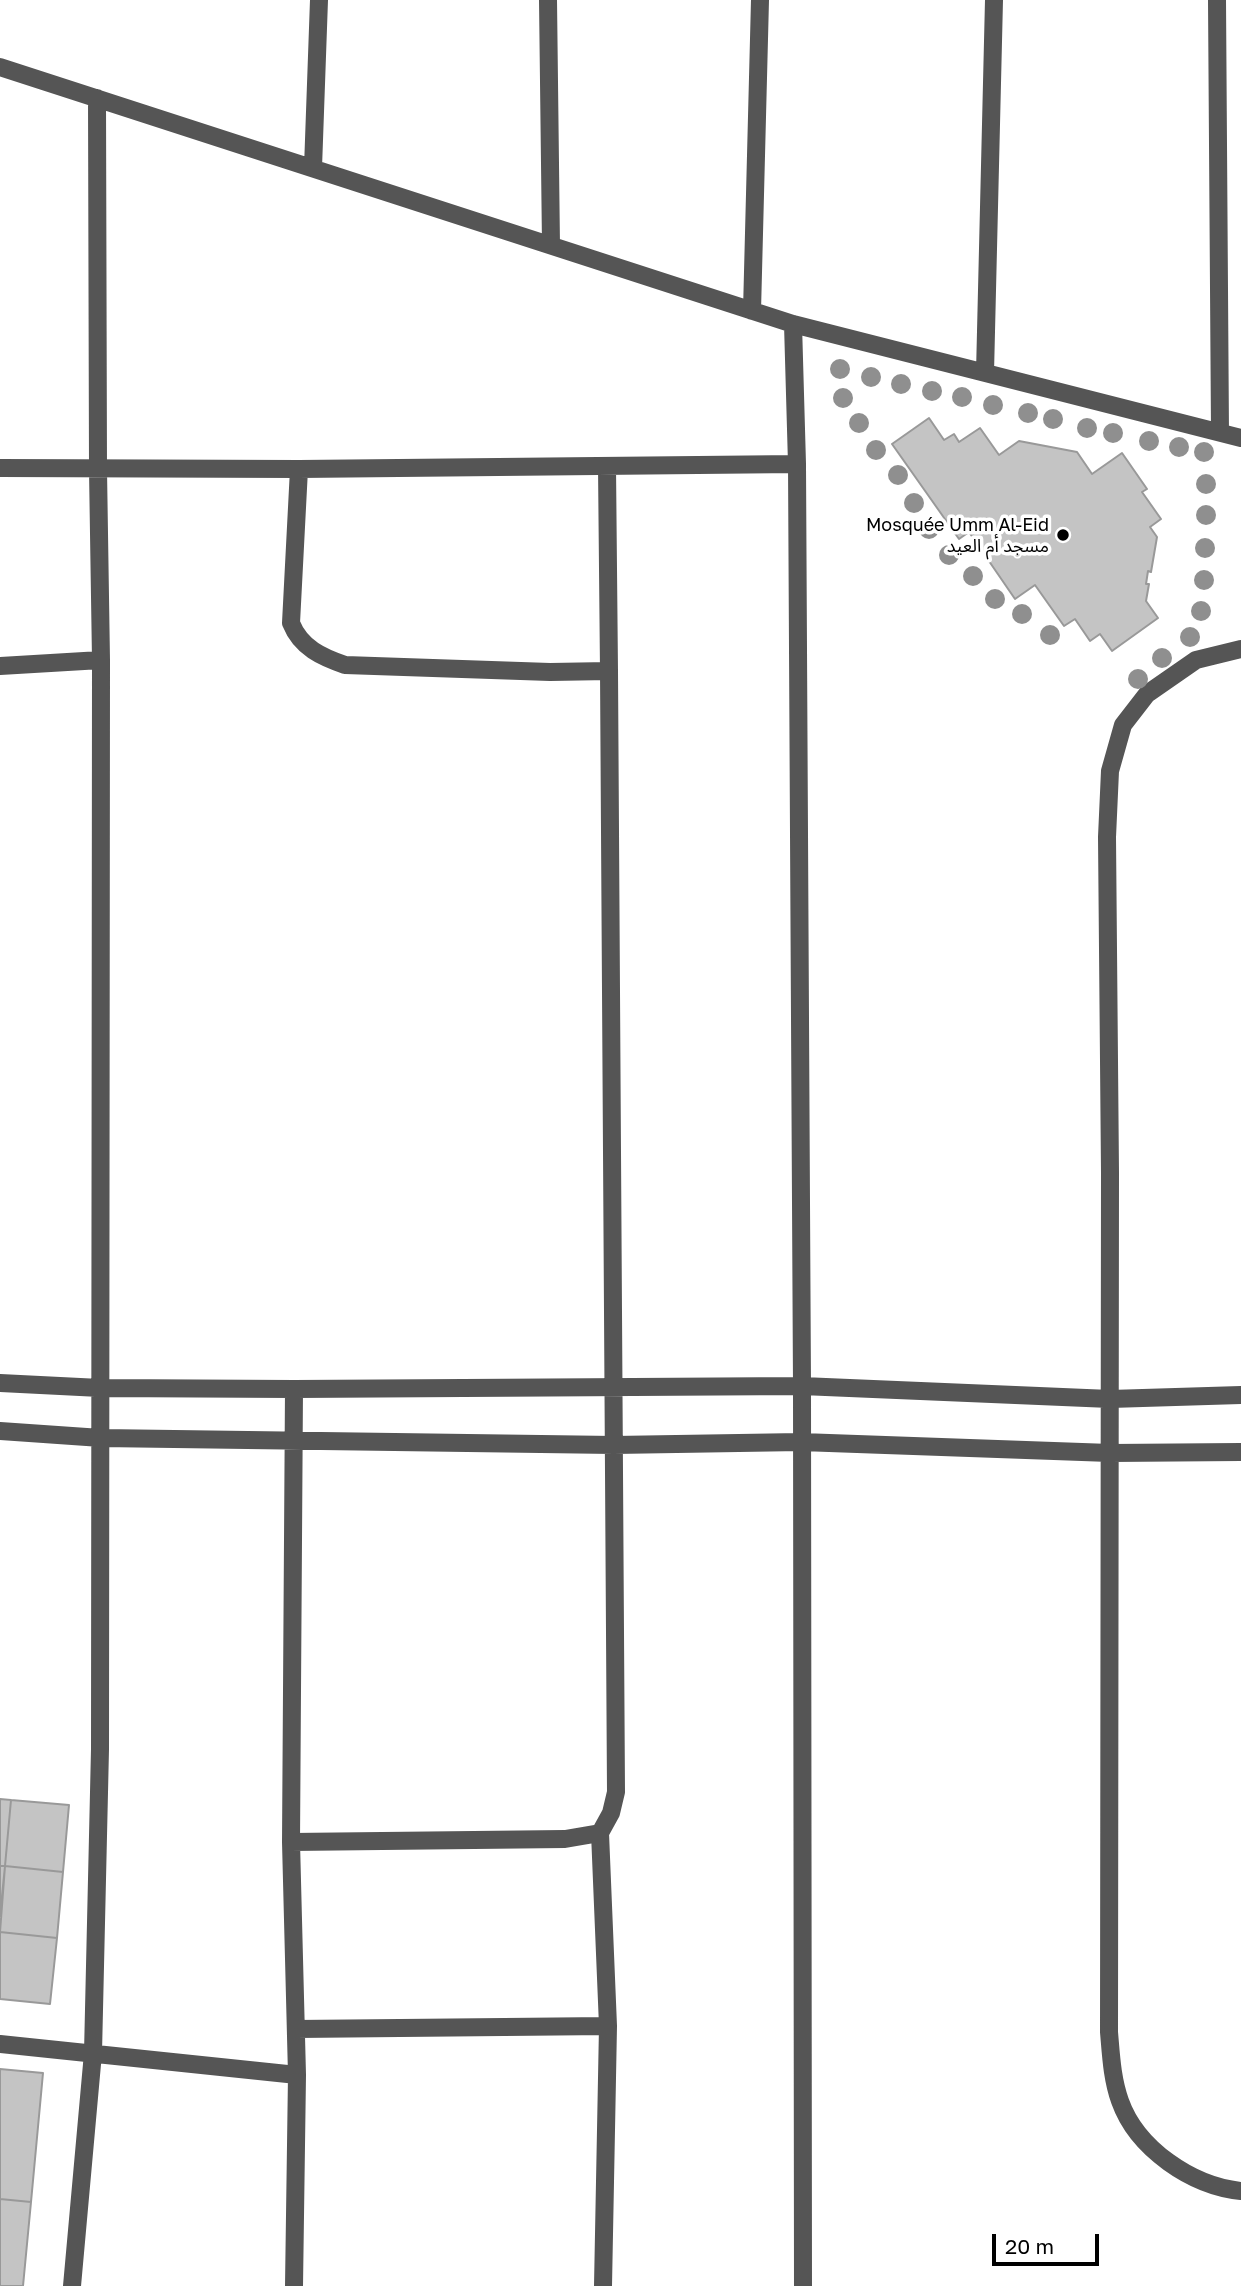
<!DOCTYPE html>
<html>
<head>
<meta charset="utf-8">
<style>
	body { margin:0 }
	#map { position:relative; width:1241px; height:2286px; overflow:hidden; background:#fff; font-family:"Golos Text",sans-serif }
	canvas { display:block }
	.scale { position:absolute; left:992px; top:2234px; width:107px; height:32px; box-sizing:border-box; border:4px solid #000; border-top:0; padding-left:9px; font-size:21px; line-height:24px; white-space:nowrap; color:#000; -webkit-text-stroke:5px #fff; paint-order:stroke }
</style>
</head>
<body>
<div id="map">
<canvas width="1241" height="2286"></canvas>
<div class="scale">20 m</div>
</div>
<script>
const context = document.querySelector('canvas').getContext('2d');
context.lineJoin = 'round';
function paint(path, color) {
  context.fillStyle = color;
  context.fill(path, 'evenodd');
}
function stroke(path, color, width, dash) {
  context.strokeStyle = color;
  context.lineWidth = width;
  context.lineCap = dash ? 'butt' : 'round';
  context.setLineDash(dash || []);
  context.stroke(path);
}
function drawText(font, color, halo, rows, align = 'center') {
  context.font = font + ' "Golos Text","Noto Sans Arabic",sans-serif';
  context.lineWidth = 7;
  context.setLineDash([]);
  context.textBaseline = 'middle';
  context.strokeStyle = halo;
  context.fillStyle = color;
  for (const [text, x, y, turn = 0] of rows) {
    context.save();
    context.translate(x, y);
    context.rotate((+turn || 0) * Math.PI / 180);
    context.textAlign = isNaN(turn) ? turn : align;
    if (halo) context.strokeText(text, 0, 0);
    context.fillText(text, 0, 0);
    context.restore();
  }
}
const building = new Path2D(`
	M929,418L944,440L954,434L959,442L980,428L999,455L1019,441L1077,452L1092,474L1122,453L1147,489L1142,492L1161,519L1150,527L1157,537L1151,572L1148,571L1146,584H1149L1146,601L1158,618L1112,651L1100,634L1090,641L1075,619L1064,626L1035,585L1015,599L969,532L959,539L892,444Z
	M0,1799L11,1800L5,1866H0Z
	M11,1800L69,1805L63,1872L5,1866Z
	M0,1866H5L0,1916Z
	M5,1866L63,1872L57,1938L0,1932Z
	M0,1932L57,1938L50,2004L0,1999Z
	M0,2069L43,2073L31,2202L0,2199Z
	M0,2199L31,2202L23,2286H0Z`);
paint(building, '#c4c4c4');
stroke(building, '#999', 2);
stroke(new Path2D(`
	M548,0L551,245
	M1217,0L1220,432
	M0,67L793,324L1241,438
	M313,168L319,0
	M752,311L760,0
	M985,373L994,0
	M797,464L802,1386L803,2286
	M0,468L299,469L797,464L793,324
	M299,469L291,623C301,648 322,657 345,665L550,672L609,671L607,466
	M1241,649L1196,660L1147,694L1123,725L1110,771L1107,837L1110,1173L1109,2032C1111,2055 1112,2079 1120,2101C1137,2149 1192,2186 1241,2191
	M0,666L101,660
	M0,1383L100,1388L294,1389L802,1386L1110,1399L1241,1395
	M0,1431L101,1438L614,1445L801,1442L1110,1453L1241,1452
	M600,1833L608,2026L603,2286
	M291,1842L565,1839L600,1833L611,1813L616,1792L609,671
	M296,2029L608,2026
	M0,2044L297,2075
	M72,2286L93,2053L100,1749L101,660L98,470L97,98
	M294,2286L297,2075L291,1842L294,1389`), '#555', 18);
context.fillStyle = '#8f8f8f';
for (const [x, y] of [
	[840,369],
	[871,377],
	[901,384],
	[932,391],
	[962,397],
	[843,398],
	[993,405],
	[1028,413],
	[1053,419],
	[859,423],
	[1087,428],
	[1113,433],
	[1149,441],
	[1179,447],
	[876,450],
	[1204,452],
	[898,475],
	[1206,484],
	[914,503],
	[1206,515],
	[929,529],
	[1205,548],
	[949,555],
	[973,576],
	[1204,580],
	[995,599],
	[1201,611],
	[1022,614],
	[1050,635],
	[1190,637],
	[1162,658],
	[1138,679]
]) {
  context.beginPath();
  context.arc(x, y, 10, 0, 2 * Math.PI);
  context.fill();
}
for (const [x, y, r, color] of [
	[1063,535,7,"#000"]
]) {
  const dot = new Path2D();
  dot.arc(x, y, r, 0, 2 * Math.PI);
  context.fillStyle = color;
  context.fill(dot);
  stroke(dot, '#fff', 2.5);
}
drawText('18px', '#000', '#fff', [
	["Mosquée Umm Al-Eid",1049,525],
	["مسجد أم العيد",1049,546]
], 'right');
</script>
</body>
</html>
